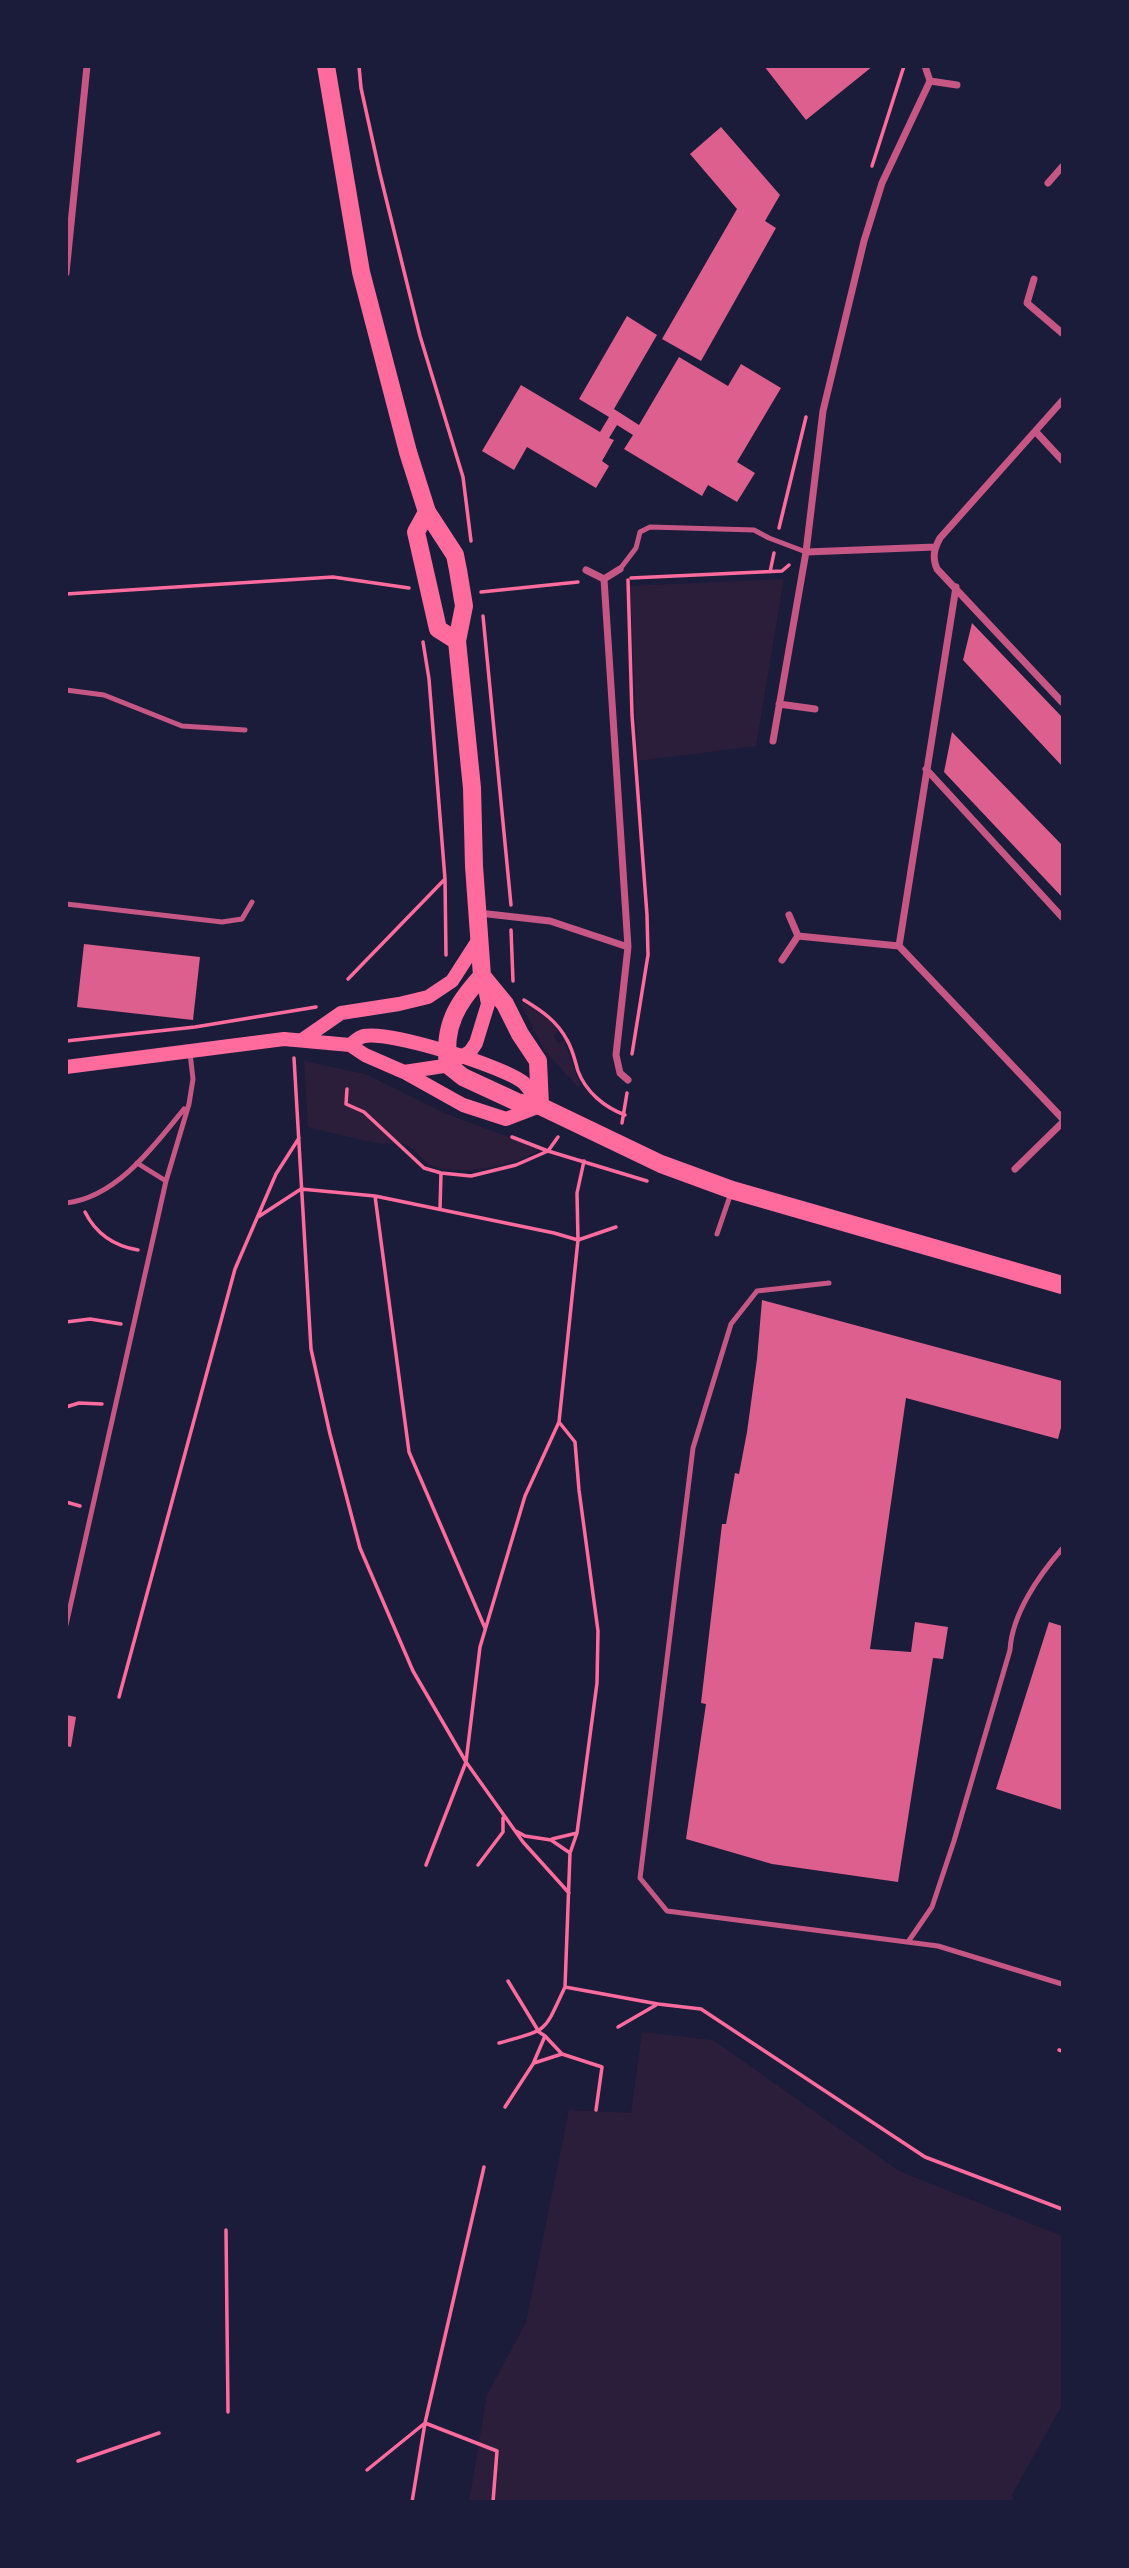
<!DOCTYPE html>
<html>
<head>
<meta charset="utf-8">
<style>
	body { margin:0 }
	#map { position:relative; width:1129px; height:2568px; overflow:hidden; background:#1b1b3a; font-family:Ubuntu,sans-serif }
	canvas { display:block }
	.frame { position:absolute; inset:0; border:68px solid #1b1b3a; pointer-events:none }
</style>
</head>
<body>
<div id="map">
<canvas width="1129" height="2568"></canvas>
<div class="frame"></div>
</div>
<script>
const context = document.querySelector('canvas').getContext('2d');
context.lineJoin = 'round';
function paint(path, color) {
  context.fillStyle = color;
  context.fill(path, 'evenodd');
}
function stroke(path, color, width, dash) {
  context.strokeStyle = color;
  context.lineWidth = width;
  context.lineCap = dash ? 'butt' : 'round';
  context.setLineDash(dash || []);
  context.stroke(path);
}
paint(new Path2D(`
	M784,579L756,746L638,761L630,586Z
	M520,1003H523L546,1017L558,1031L554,1036L558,1043L564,1040L580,1084L578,1087L545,1051Z
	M304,1061L365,1074L445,1113L540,1149C520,1166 453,1177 430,1165C421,1160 414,1147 405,1144C398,1142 390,1144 383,1144C358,1140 333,1133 308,1127Z
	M642,2032L713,2040L899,2171L1062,2236V2405L1012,2495L1014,2501L469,2502L487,2395L526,2322L569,2110L631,2113Z`), '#2a1e3b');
paint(new Path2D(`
	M764,66H873L806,120Z
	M721,127L780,195L765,221L776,228L701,361L662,339L737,209L690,154Z
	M627,316L657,335L614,409L639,425L679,357L728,386L741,364L781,388L737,462L755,473L737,502L708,485L702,496L624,449L633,435L617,425L609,438L614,440L602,461L609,466L596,488L527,447L514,470L482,451L521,385L600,432L609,417L579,399Z
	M972,623L1062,717V766L963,660Z
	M952,732L1062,845V897L944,772Z
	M84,944L200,957L193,1020L77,1007Z
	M762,1300L1062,1381V1424L1058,1439L906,1398L870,1649L911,1652L915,1622L948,1627L943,1659L933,1658L898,1882L772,1864L686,1839L706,1704L701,1703L722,1524H726L735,1473L739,1474L747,1432L757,1359Z
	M1049,1622L1062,1626V1810L996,1789Z
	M66,1715L76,1717L71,1747L66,1746Z`), '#dd5f8e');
stroke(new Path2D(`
	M359,66L361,88L380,174L420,336L463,477L471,541
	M872,166L904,66
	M779,528L806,417
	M770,572L774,553
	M631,578L782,571L789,565
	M628,580L632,715L647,915L648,955L632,1054
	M481,592L578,582
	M66,594L333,577L409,588
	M483,616L511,905
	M423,642L429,679L445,879L446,955
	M511,930L513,981
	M348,979L445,879
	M524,1000C542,1011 557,1021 567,1040C573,1050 575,1061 578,1071C586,1092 604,1107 625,1115
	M66,1041L195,1027L316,1007
	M294,1058L311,1349L330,1434L360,1548L413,1671L466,1762L523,1842L569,1893
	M347,1089L346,1104L364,1112L424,1168L441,1173L471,1176L516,1165L548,1151L558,1137
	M622,1123L627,1093
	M512,1137L548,1151L647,1181
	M375,1196L409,1452L485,1628
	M440,1209L441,1173
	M85,1212C96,1234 114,1246 138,1250
	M258,1217L301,1189L375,1196L554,1233L578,1240L616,1227
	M66,1322L90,1319L121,1324
	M66,1407L79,1403L102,1404
	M559,1422L575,1442L579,1490L598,1631L597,1683L577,1833L570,1853
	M66,1502L80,1506
	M119,1697L235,1269L276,1174L299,1138
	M516,1831L525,1836L551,1840L570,1853L565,1987
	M552,1839L577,1833
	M426,1865L466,1762L480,1647L525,1496L559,1422L578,1240L577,1193L584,1161
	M478,1865L503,1832V1818
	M618,2027L656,2005
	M545,2036L562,2054L602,2067L596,2110
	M499,2043C549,2029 543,2034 565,1987L658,2004L701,2009L925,2157L1062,2209
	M1059,2050L1062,2051
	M534,2063L562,2054
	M505,2107L533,2064L545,2036L539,2032L508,1981
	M226,2230L228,2412
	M78,2461L159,2433
	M367,2470L425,2423L497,2451L493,2502
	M412,2502L425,2423L484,2167`), '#ff6b9d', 3.5);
stroke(new Path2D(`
	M620,569L636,548L640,532L650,527L754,530L769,538L806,552
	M66,690L104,695L182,726L245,730
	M66,904L222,922L242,919L252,902
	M137,1163L166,1181
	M66,1203C117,1197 154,1146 184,1109
	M717,1234L731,1193
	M829,1283L757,1291L731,1324L693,1448L640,1878L667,1911L938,1946L1062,1984
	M66,1625L166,1181L189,1104L193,1079L190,1053
	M908,1942L932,1907L954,1841L1010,1650C1012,1614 1039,1575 1062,1549`), '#c65784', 5);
stroke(new Path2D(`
	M930,81L957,85
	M1048,183L1062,167
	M66,273L87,66
	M1034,279L1027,303L1062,333
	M1062,401L940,538C934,549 932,557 937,569L1062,702
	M1036,432L1062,460
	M806,552L935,547
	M586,570L604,579L620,569
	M604,579L628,947L616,1055L620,1073L628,1080
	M779,704L815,709
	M773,741L806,552L823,411L864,241L882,183L930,81L925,66
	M926,769L1062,917
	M479,913L550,921L628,947
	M789,915L798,936L899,946L1062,1118
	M899,946L956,587
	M782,960L798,936
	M1015,1169L1062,1123`), '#c65784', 7);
stroke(new Path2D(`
	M302,1040L341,1013L399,1004L428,997L452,981L479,939
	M66,1067L284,1039L350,1045L365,1055L404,1072L463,1105L506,1119L540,1106C535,1099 530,1089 524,1083C503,1066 391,1031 364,1036C359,1037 354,1042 350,1045
	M404,1072L444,1066L470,1052L476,1043L488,1004L483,978`), '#ff6b9d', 14);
stroke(new Path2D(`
	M326,66L361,272L408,452L427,512L455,555L458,570L464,606L457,641L472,788L474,866L482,976
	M427,512L416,532L438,629L457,641
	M482,976C457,1003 443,1026 448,1065L463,1077L517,1102L540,1106L661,1164L732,1190L1062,1285
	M482,976L505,1004L520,1034L538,1061L540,1106`), '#ff6b9d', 18);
</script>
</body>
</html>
